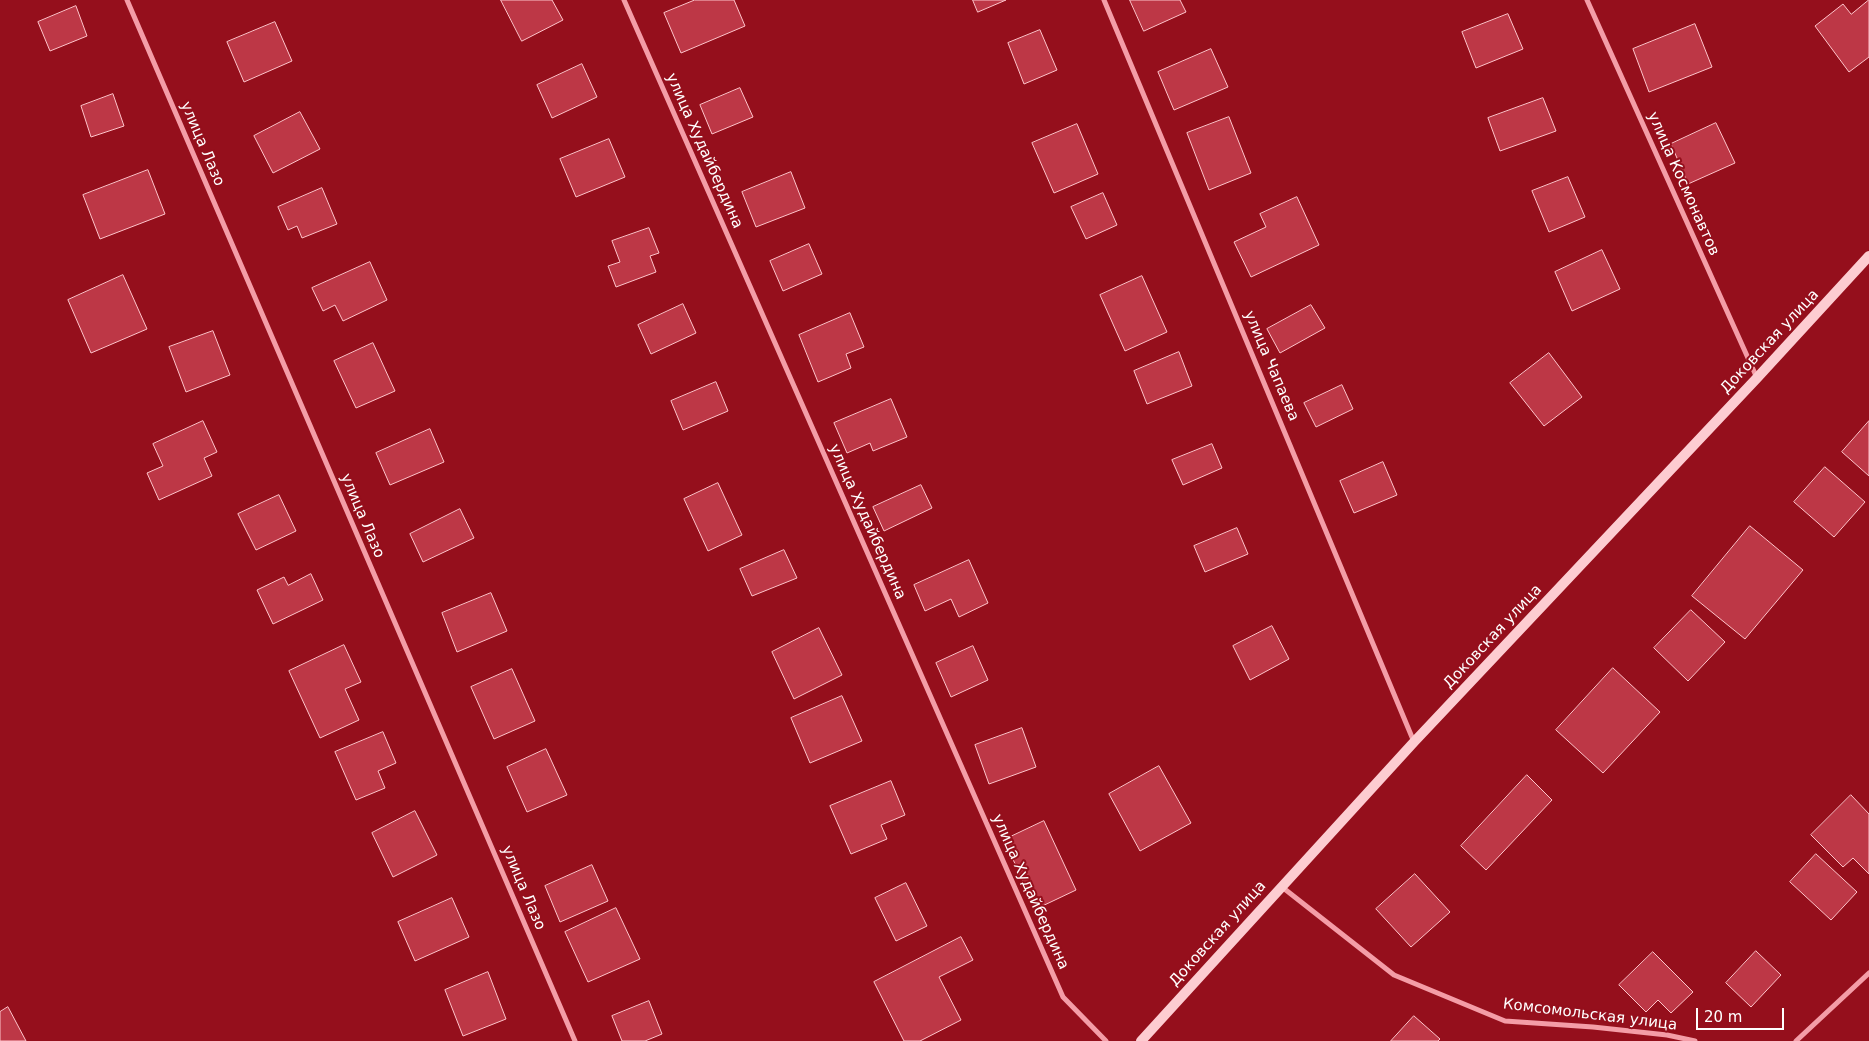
<!DOCTYPE html>
<html>
<head>
<meta charset="utf-8">
<style>
	body { margin:0 }
	#map { position:relative; width:1869px; height:1041px; overflow:hidden; background:#950f1c; font-family:"DejaVu Sans",sans-serif }
	canvas { display:block }
	.scale { position:absolute; left:1696px; top:1008px; width:88px; height:22px; box-sizing:border-box; border:2px solid #fff; border-top:0; padding-left:6px; font-size:15px; line-height:18px; white-space:nowrap; color:#fff; -webkit-text-stroke:4px #950f1c; paint-order:stroke }
</style>
</head>
<body>
<div id="map">
<canvas width="1869" height="1041"></canvas>
<div class="scale">20 m</div>
</div>
<script>
const context = document.querySelector('canvas').getContext('2d');
context.lineJoin = 'round';
function paint(path, color) {
  context.fillStyle = color;
  context.fill(path, 'evenodd');
}
function stroke(path, color, width, dash) {
  context.strokeStyle = color;
  context.lineWidth = width;
  context.lineCap = dash ? 'butt' : 'round';
  context.setLineDash(dash || []);
  context.stroke(path);
}
function drawText(font, color, halo, rows, align = 'center') {
  context.font = font + ' "DejaVu Sans",sans-serif';
  context.lineWidth = 4;
  context.setLineDash([]);
  context.textBaseline = 'middle';
  context.strokeStyle = halo;
  context.fillStyle = color;
  for (const [text, x, y, turn = 0] of rows) {
    context.save();
    context.translate(x, y);
    context.rotate((+turn || 0) * Math.PI / 180);
    context.textAlign = isNaN(turn) ? turn : align;
    if (halo) context.strokeText(text, 0, 0);
    context.fillText(text, 0, 0);
    context.restore();
  }
}
const building = new Path2D(`
	M501,0H552L563,20L522,41Z
	M695,0H734L745,26L681,53L664,13Z
	M973,0H1006L978,12Z
	M1130,0H1180L1186,12L1144,31Z
	M1869,0V57L1849,72L1815,26L1843,4L1851,14Z
	M76,6L87,36L50,51L38,22Z
	M1508,14L1523,49L1476,68L1462,32Z
	M275,22L292,61L244,82L227,42Z
	M1695,24L1712,67L1649,92L1633,49Z
	M1040,30L1057,70L1024,84L1008,43Z
	M1211,49L1228,87L1174,110L1158,72Z
	M582,64L597,97L552,118L537,85Z
	M740,88L753,117L712,134L700,105Z
	M113,94L124,126L91,137L81,106Z
	M1543,98L1556,131L1500,151L1488,118Z
	M300,112L320,149L273,173L254,136Z
	M1229,117L1251,173L1209,190L1187,133Z
	M1716,123L1735,163L1688,184L1671,144Z
	M1077,124L1098,174L1054,193L1032,143Z
	M609,139L625,177L576,197L560,159Z
	M148,170L165,214L100,239L83,195Z
	M791,172L805,208L756,227L742,192Z
	M1568,177L1585,217L1549,232L1532,191Z
	M322,188L337,224L302,238L297,226L288,230L278,207Z
	M1103,193L1117,225L1086,239L1071,207Z
	M1297,197L1319,245L1251,277L1234,242L1266,227L1260,214Z
	M649,228L659,253L650,256L656,272L616,287L608,266L620,262L612,241Z
	M809,244L822,274L783,291L770,261Z
	M1602,250L1620,289L1572,311L1555,272Z
	M370,262L387,300L343,321L335,305L323,311L312,288Z
	M123,275L147,329L91,353L68,300Z
	M1142,276L1167,332L1125,351L1100,295Z
	M683,304L696,333L651,354L638,325Z
	M1311,305L1325,328L1280,353L1267,329Z
	M850,313L864,347L846,354L851,368L818,382L799,335Z
	M213,331L230,375L186,392L169,347Z
	M373,343L395,391L356,408L334,361Z
	M1179,352L1192,386L1147,404L1134,371Z
	M1549,353L1582,397L1544,426L1510,383Z
	M716,382L728,411L683,430L671,401Z
	M1342,385L1353,409L1316,427L1304,403Z
	M891,399L907,437L873,451L870,443L847,453L834,423Z
	M203,421L217,452L204,458L212,476L159,500L147,473L163,466L153,444Z
	M1869,421V476L1842,452Z
	M430,429L444,462L390,485L376,453Z
	M1212,444L1222,468L1183,485L1172,460Z
	M1383,462L1397,495L1354,513L1340,481Z
	M1825,467L1865,502L1834,537L1794,502Z
	M718,483L742,535L708,551L684,499Z
	M921,485L932,508L884,531L873,507Z
	M279,495L296,531L256,550L238,514Z
	M460,509L474,538L423,562L410,534Z
	M1750,526L1803,570L1745,639L1692,596Z
	M1237,528L1248,554L1205,572L1194,546Z
	M784,550L797,578L752,596L740,569Z
	M969,560L988,603L959,617L951,599L925,611L914,585Z
	M311,574L323,600L273,624L257,590L284,577L288,585Z
	M491,593L507,631L457,652L442,613Z
	M1691,610L1725,642L1688,681L1654,648Z
	M1272,626L1289,659L1250,680L1233,646Z
	M819,628L842,675L794,699L772,652Z
	M344,645L361,682L345,689L359,720L320,738L289,671Z
	M973,646L988,680L951,697L936,663Z
	M1613,668L1660,712L1603,773L1556,730Z
	M512,669L535,721L494,739L471,687Z
	M842,696L862,741L810,763L791,718Z
	M1022,728L1036,767L989,784L975,745Z
	M383,732L396,763L378,771L385,788L356,800L335,752Z
	M546,749L567,795L527,812L507,767Z
	M1159,766L1191,823L1140,851L1109,794Z
	M1527,775L1552,800L1486,870L1461,846Z
	M891,781L905,815L881,825L887,839L851,854L830,806Z
	M1851,795L1869,814V874L1853,858L1843,867L1811,835Z
	M415,811L437,855L393,877L372,833Z
	M1044,821L1076,890L1036,909L1004,840Z
	M1816,854L1857,892L1831,920L1790,882Z
	M592,865L608,901L560,922L545,886Z
	M1415,874L1450,912L1411,947L1376,909Z
	M906,883L927,926L896,941L875,898Z
	M452,898L469,937L415,961L398,922Z
	M616,908L640,959L588,982L565,932Z
	M961,937L973,960L939,977L961,1020L920,1041H904L874,982Z
	M1756,951L1781,975L1751,1007L1726,983Z
	M1653,952L1693,992L1671,1013L1658,1000L1646,1012L1619,985Z
	M488,972L506,1019L463,1036L445,990Z
	M649,1001L662,1034L645,1041H622L612,1016Z
	M8,1007L26,1041H0V1012Z
	M1414,1016L1440,1039L1438,1041H1391Z`);
paint(building, '#bd3746');
stroke(building, '#fec5cb', 1);
stroke(new Path2D(`
	M127,0L575,1041
	M624,0L1063,997L1106,1041
	M1104,0L1414,742
	M1587,0L1757,378
	M1282,887L1394,975L1505,1021L1593,1027L1667,1035L1695,1041
	M1796,1041L1869,973`), '#f49da7', 5);
stroke(new Path2D(`
	M1141,1041L1414,742L1757,378L1869,256`), '#fdccd1', 10);
drawText('15px', '#fff', '#950f1c', [
	["улица Лазо",202,144,67],
	["улица Худайбердина",704,151,66],
	["улица Космонавтов",1683,184,66],
	["Доковская улица",1770,342,-47],
	["улица Чапаева",1271,366,67],
	["улица Лазо",362,516,67],
	["улица Худайбердина",867,522,66],
	["Доковская улица",1493,637,-47],
	["улица Лазо",523,888,67],
	["улица Худайбердина",1030,892,66],
	["Доковская улица",1218,934,-48],
	["Комсомольская улица",1590,1015,7]
]);
</script>
</body>
</html>
